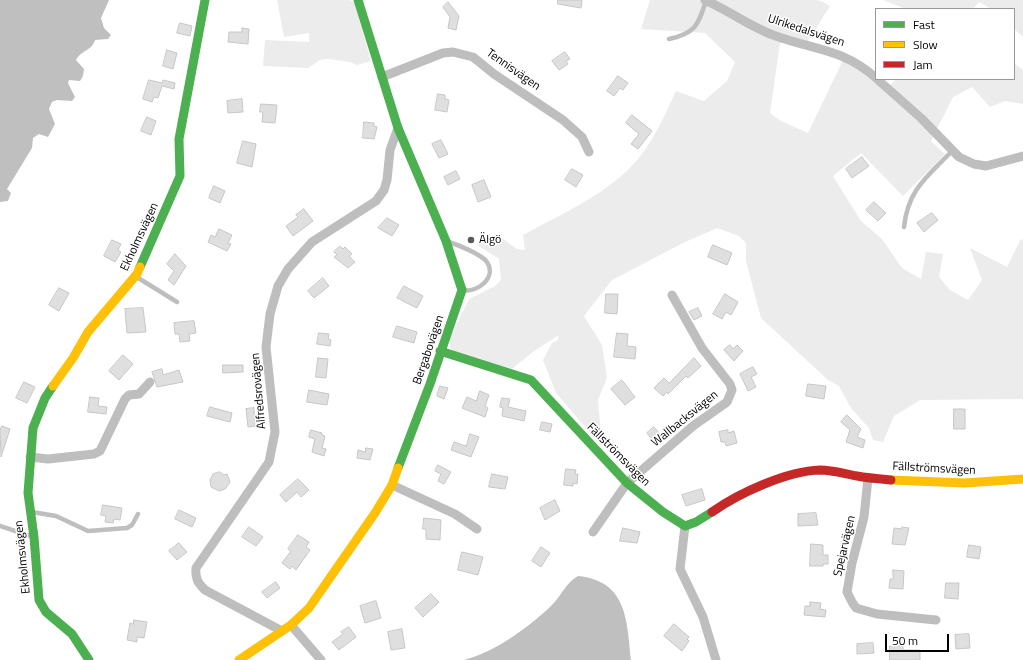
<!DOCTYPE html>
<html>
<head>
<meta charset="utf-8">
<style>
	body { margin:0 }
	#map { position:relative; width:1023px; height:660px; overflow:hidden; background:#fff; font-family:"Titillium Web",sans-serif }
	canvas { display:block }
	.legend { position:absolute; left:875px; top:8px; width:140px; height:72px; box-sizing:border-box; background:#fff; border:1px solid #999; margin:0; padding:5px 7px; list-style:none; font-size:12px; color:#000 }
	.legend li { display:flex; align-items:center; gap:8px; height:20px }
	.legend b { width:20px; border:1px solid #999 }
	.scale { position:absolute; left:885px; top:634px; width:64px; height:18px; box-sizing:border-box; border:2px solid #000; border-top:0; padding-left:5px; font-size:12px; line-height:14px; white-space:nowrap; color:#000; -webkit-text-stroke:3px #fff; paint-order:stroke }
</style>
</head>
<body>
<div id="map">
<canvas width="1023" height="660"></canvas>
<ul class="legend">
<li><b style="height:5px;background:#4caf50"></b>Fast</li>
<li><b style="height:5px;background:#ffc107"></b>Slow</li>
<li><b style="height:5px;background:#c62828"></b>Jam</li>
</ul>
<div class="scale">50 m</div>
</div>
<script>
const context = document.querySelector('canvas').getContext('2d');
context.lineJoin = 'round';
function paint(path, color) {
  context.fillStyle = color;
  context.fill(path, 'evenodd');
}
function stroke(path, color, width, dash) {
  context.strokeStyle = color;
  context.lineWidth = width;
  context.lineCap = dash ? 'butt' : 'round';
  context.setLineDash(dash || []);
  context.stroke(path);
}
function drawText(font, color, halo, rows, align = 'center') {
  context.font = font + ' "Titillium Web",sans-serif';
  context.lineWidth = 3;
  context.setLineDash([]);
  context.textBaseline = 'middle';
  context.strokeStyle = halo;
  context.fillStyle = color;
  for (const [text, x, y, turn = 0] of rows) {
    context.save();
    context.translate(x, y);
    context.rotate((+turn || 0) * Math.PI / 180);
    context.textAlign = isNaN(turn) ? turn : align;
    if (halo) context.strokeText(text, 0, 0);
    context.fillText(text, 0, 0);
    context.restore();
  }
}
paint(new Path2D(`
	M277,0H349L354,2L371,61L357,65L350,62L328,59L320,60L308,68L263,66L265,40L309,42V33L284,37Z
	M650,0H815L821,1L830,6L808,41L780,43L770,113L781,121L808,133L844,58L885,91L896,79H1014V63L1023,70V104L1005,101L990,107L972,87L953,97L931,141L945,154L903,196L861,153L833,176L861,221L882,239L902,268L921,279L926,252L943,254L939,277L950,290L968,300L982,280L970,248L1007,267L1021,239L1023,240V399L920,400L894,416L883,442L873,440L869,428L851,408L839,386L828,380L761,318L746,261V243L739,236L717,228L683,243L612,280L584,316L602,345L607,378L598,400L602,447L556,393L543,360L552,343L558,340L559,335L534,351L512,369L457,354L450,348V338L469,299L495,286L501,280L499,259L477,245L497,235L517,249L525,250L523,235C558,216 600,197 629,169C651,147 663,119 676,91L704,101L727,81L735,62L705,33L641,29Z
	M883,0H1023V37L1014,29V9H991L979,2L973,9H906Z`), '#ececec');
paint(new Path2D(`
	M0,0H109L101,18L104,28L111,35L108,39L95,40C92,51 81,50 76,60L84,69L83,76L80,81L69,80L68,83L75,97L72,101L57,100L52,102L49,109L55,124L48,137L39,134L33,138L32,148L7,189L11,193L8,201L0,202Z
	M578,576C627,581 627,620 631,660H464C495,652 526,629 550,607C561,597 565,583 578,576Z`), '#bfbfbf');
const building = new Path2D(`
	M558,0H582L581,8L558,4Z
	M448,2L459,16L456,30L448,28L450,17L443,7Z
	M180,23L192,26L190,36L177,33Z
	M242,28L249,29L248,44L228,42L229,32H242Z
	M167,50L177,53L173,69L163,66Z
	M565,52L570,59L566,61L568,64L559,70L552,61Z
	M618,76L628,83L623,90L620,88L614,96L607,91Z
	M149,80L162,83L163,80L175,83L174,89L162,86L158,98L154,97L152,102L143,99Z
	M438,94L445,95V99L449,100L447,112L435,110Z
	M242,99L243,112L228,113L227,101Z
	M261,104L277,105L275,123L262,122L263,112H260Z
	M632,115L652,131L638,149L631,144L639,134L626,123Z
	M147,117L156,121L151,135L141,131Z
	M364,122L374,123V126L377,127L374,139L363,138Z
	M441,140L448,154L439,158L432,144Z
	M243,141L256,144L252,167L237,163Z
	M862,157L869,166L852,178L846,169Z
	M572,169L583,175L576,187L565,180Z
	M456,171L460,179L448,185L444,177Z
	M484,180L491,197L478,202L472,185Z
	M214,186L225,191L220,203L209,198Z
	M874,202L886,213L878,221L866,210Z
	M304,209L313,221L293,236L286,226L298,217L296,215Z
	M932,213L938,220L924,232L917,223Z
	M387,218L399,225L392,236L378,228Z
	M219,229L232,235L228,243L231,244L227,251L208,242L211,235L215,237Z
	M112,240L121,244L118,250L121,252L115,262L104,256Z
	M713,245L732,253L727,265L708,257Z
	M340,246L343,249L345,247L352,254L349,256L355,262L348,268L334,257L337,255L334,252Z
	M175,254L186,266L174,285L168,280L174,271L167,264Z
	M323,278L329,286L314,298L308,291Z
	M404,286L423,296L417,308L397,298Z
	M59,288L69,293L59,311L49,305Z
	M606,294H618L617,314L605,313Z
	M725,294L738,302L731,315L726,312L722,319L713,314Z
	M143,308L146,332L127,333L125,309Z
	M698,308L702,316L694,320L689,312Z
	M194,321L196,333L189,334L190,341L180,342L179,334H175L174,323Z
	M397,326L417,332L414,343L393,337Z
	M319,333L329,334L328,339L331,340L330,346L317,344Z
	M617,333L628,334L627,346L636,347L635,359L614,357Z
	M730,345L733,349L737,345L743,351L734,361L724,350Z
	M123,355L133,364L119,380L109,371Z
	M318,358L328,359L326,378L316,377Z
	M694,358L701,366L688,378L686,376L668,394L667,392L663,396L654,388L664,378L669,383Z
	M223,365H243V372L223,373Z
	M753,367L757,374L751,377L756,387L748,391L740,374Z
	M162,369L163,375L179,370L183,382L157,387L152,372Z
	M622,380L635,397L625,405L611,389Z
	M24,382L35,387L27,403L16,398Z
	M808,384L826,386L824,399L806,396Z
	M440,386L448,388L444,399L437,396Z
	M309,390L329,394L327,405L307,402Z
	M480,391L489,395L485,406L488,408L485,417L462,408L467,397L476,401Z
	M90,397L99,398L98,406L107,407L106,414L88,412Z
	M502,398L510,399L508,407L526,411L524,421L502,416L503,408L500,407Z
	M210,407L232,413L230,422L207,416Z
	M254,408L255,426L248,427L246,409Z
	M954,409H965V429H954Z
	M847,415L861,429L857,437L865,440L863,448L846,442L850,430L841,422Z
	M542,422L552,424L550,432L540,430Z
	M2,426L10,429L1,457L0,431Z
	M654,427L660,434L652,440L647,433Z
	M311,430L322,433V435L325,436L322,448L326,449L324,456L312,452L315,439L309,437Z
	M728,430V433L734,431L737,443L726,446L725,442H721L719,432Z
	M470,434L479,437L471,457L451,450L454,442L466,446Z
	M366,448L373,449L370,460L357,458L358,450L365,452Z
	M438,465L451,472L444,484L438,481L441,474L435,471Z
	M566,469L576,470L575,474H578L577,484L573,483V486L564,485Z
	M220,472L224,475L227,474L230,482L225,489L219,491L211,487L210,480L213,474Z
	M492,474L508,477L505,489L489,487Z
	M298,479L309,490L301,497L297,492L286,502L280,495Z
	M702,489L705,500L686,506L682,495Z
	M555,500L560,511L545,520L540,508Z
	M103,505L122,508L120,520L114,519L113,523L105,522L106,516L101,515Z
	M179,510L196,518L192,527L175,519Z
	M816,513L818,525L798,526V514Z
	M424,518L441,520L440,540L426,539V529H423Z
	M249,527L263,537L256,546L242,537Z
	M902,527L909,528L905,545L892,544L894,528L902,529Z
	M623,528L640,532L637,543L620,541Z
	M298,535L309,542L306,547L310,550L296,570L292,566L290,569L282,563L291,551L288,549Z
	M179,543L187,552L177,560L169,551Z
	M811,544L823,545V555H828V564H823V566H810Z
	M969,545L981,547L979,559L967,557Z
	M541,547L550,553L541,567L532,561Z
	M462,552L483,557L478,575L458,570Z
	M893,570L904,571L903,589L889,588L890,579H893Z
	M276,582L280,588L267,598L262,592Z
	M946,583H959L958,599L945,598Z
	M431,594L439,602L423,617L415,608Z
	M376,601L381,618L365,623L360,606Z
	M810,602L821,603L820,609L826,610L825,617L804,615L805,606H810Z
	M134,620L147,622L144,638L137,637V642L127,640L130,623L133,624Z
	M674,624L689,637L687,639L689,641L682,651L664,636Z
	M349,627L356,637L339,650L332,642L343,634L341,632Z
	M402,629L405,648L391,650L388,632Z
	M969,634L970,648L956,649L955,635Z
	M873,643L874,653L857,654V644Z
	M890,646H903V650H920V660H890Z`);
paint(building, '#dfdfdf');
stroke(building, '#c7c7c7', 1);
stroke(new Path2D(`
	M669,39C696,33 698,25 706,1
	M904,227C908,189 928,176 952,151
	M449,242C458,245 481,254 487,262C497,277 478,293 463,290
	M135,276L177,302
	M32,512L56,516L88,531L127,528L132,525L138,514
	M0,526L33,537`), '#bebebe', 4.5);
stroke(new Path2D(`
	M705,0C728,10 749,26 773,35C813,50 842,48 876,78
	M382,77L443,53L453,52L473,57L494,74L563,120L582,137L589,152
	M877,79L921,118L959,157L974,164L986,166L1023,156
	M30,457L48,459L94,454L100,451L125,399L129,395L139,394L150,382
	M868,478L864,517L852,563L847,592L852,602L856,608L877,614L936,620
	M392,485L455,514L477,529
	M685,526L680,569L703,617L716,660
	M593,532L627,483L693,426L727,402L732,390L730,384L702,348L672,295
	M291,625L321,660
	M282,631L205,590C198,583 195,579 196,568L269,462L275,432L266,347L270,314L278,286L288,269L312,242L376,201L384,190L387,180L390,150L398,128`), '#bebebe', 9);
stroke(new Path2D(`
	M358,0L398,128L446,241L462,290L430,384L398,468
	M140,267L180,176L179,139L205,0
	M440,351L531,380L627,483L663,512L685,526L696,522L712,512
	M53,386L45,398L33,428L28,493L34,537L39,600L46,612L72,634L89,660`), '#4caf50', 9);
stroke(new Path2D(`
	M53,386L73,358L88,332L137,274L140,267
	M891,480L965,483L1023,479
	M239,660L291,625L309,608L375,513L392,485L398,468`), '#ffc107', 9);
stroke(new Path2D(`
	M712,512C739,493 787,471 820,470C833,470 845,474 857,476C868,478 880,479 891,480`), '#c62828', 9);
for (const [x, y, r, color] of [
	[471,240,4,"#595959"]
]) {
  const dot = new Path2D();
  dot.arc(x, y, r, 0, 2 * Math.PI);
  context.fillStyle = color;
  context.fill(dot);
  stroke(dot, '#fff', 1.5);
}
drawText('12px', '#000', '#fff', [
	["Ulrikedalsvägen",806,31,18],
	["Tennisvägen",513,70,35],
	["Ekholmsvägen",140,237,-65],
	["Bergabovägen",429,350,-71],
	["Alfredsrovägen",259,391,-95],
	["Wallbacksvägen",685,419,-39],
	["Fällströmsvägen",618,455,45],
	["Fällströmsvägen",934,469,3],
	["Spejarvägen",845,546,-77],
	["Ekholmsvägen",23,557,-96]
]);
drawText('12px', '#000', '#fff', [
	["Älgö",479,240]
], 'left');
</script>
</body>
</html>
